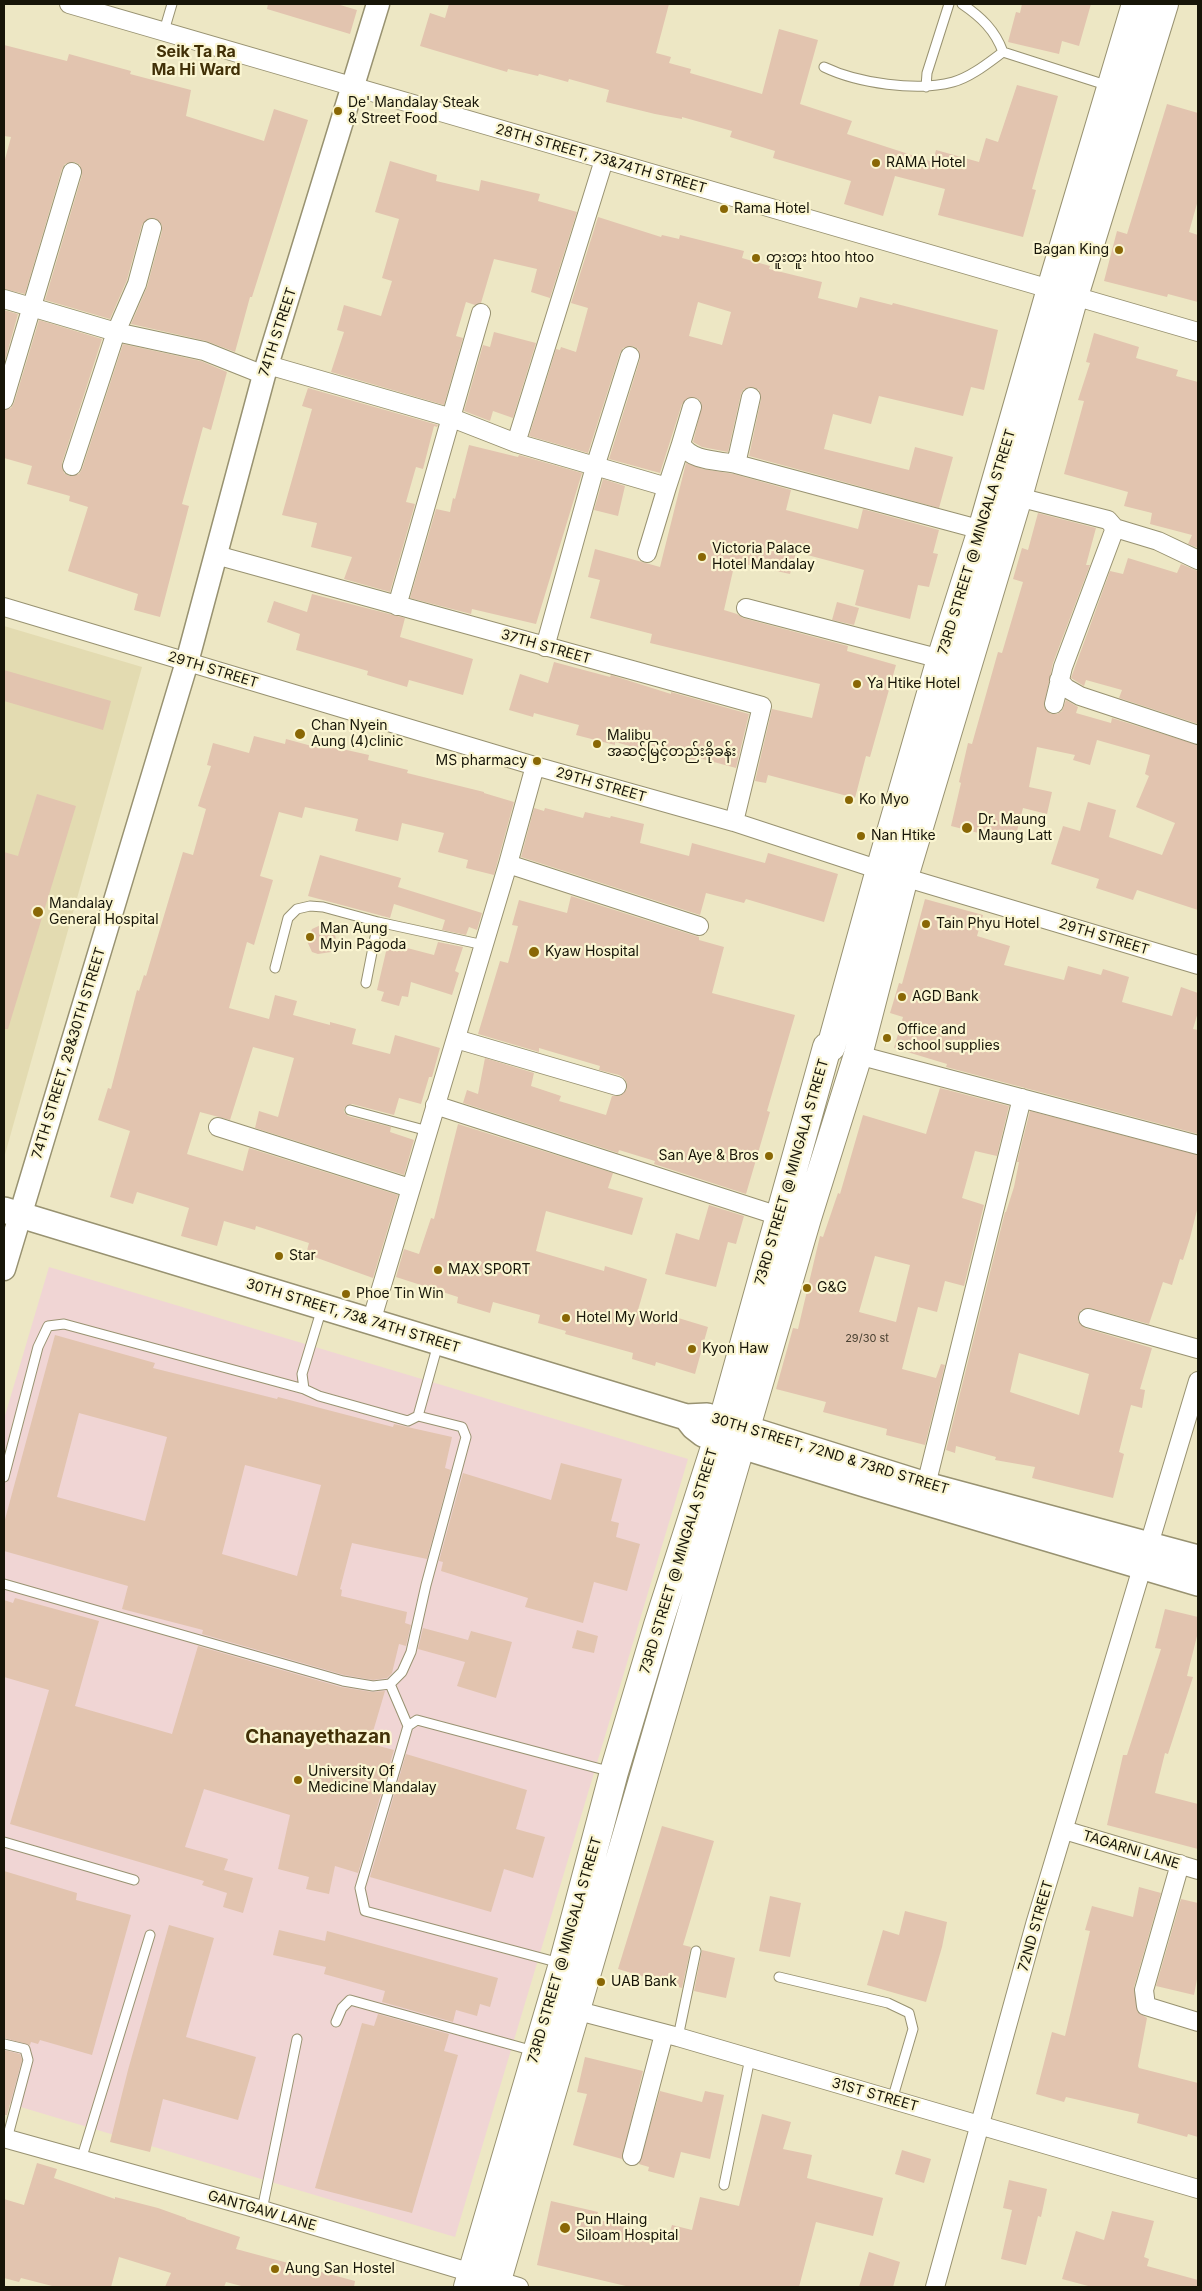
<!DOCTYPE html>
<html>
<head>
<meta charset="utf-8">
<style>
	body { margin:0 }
	#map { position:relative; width:1202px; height:2291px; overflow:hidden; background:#ede7c4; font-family:Inter,sans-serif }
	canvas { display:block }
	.frame { position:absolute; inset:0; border:5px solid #171508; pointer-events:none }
</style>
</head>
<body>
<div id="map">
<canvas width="1202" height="2291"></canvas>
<div class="frame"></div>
</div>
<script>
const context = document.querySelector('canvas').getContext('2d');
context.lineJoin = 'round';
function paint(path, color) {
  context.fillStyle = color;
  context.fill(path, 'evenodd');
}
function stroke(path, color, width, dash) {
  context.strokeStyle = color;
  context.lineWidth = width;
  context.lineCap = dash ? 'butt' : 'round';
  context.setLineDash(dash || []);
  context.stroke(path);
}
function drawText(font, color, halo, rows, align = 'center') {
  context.font = font + ' Inter,"Noto Sans Myanmar",sans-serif';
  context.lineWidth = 4.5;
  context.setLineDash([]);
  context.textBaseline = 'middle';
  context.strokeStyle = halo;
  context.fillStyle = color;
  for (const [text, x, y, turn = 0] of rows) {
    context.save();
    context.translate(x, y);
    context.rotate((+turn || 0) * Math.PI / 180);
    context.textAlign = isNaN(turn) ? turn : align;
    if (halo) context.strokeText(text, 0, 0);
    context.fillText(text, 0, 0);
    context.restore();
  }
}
paint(new Path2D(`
	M4,626L142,667L4,1158Z`), '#e3dbb1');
paint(new Path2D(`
	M49,1267L688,1459L455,2237L4,2102V1419Z`), '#f0d5d4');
paint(new Path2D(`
	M268,4H337L357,10L350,34L267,9Z
	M449,4H669L656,53L671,57L669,63L691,69L690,73L762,94L779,29L818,40L800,104L852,121L847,134L933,162L936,150L979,162L986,138L998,142L1017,85L1058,96L1032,189L1036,190L1023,237L938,215L945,189L895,176L883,216L844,204L851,181L773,158L775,151L730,137L732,131L682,117V119L655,114L606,102L609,90L569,79L568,82L539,74L538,76L508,69L507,72L420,46L430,13L445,18Z
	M1022,4H1091L1079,46L1062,41L1059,54L1008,42L1016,12L1020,13Z
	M4,45L67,61L69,54L131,71L130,74L191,90L186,116L264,141L274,109L308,120L252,297H250L235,352L206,341L131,324L147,287L162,231V225L155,218H149L142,225L127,280L110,319L45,300L82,175L80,165L75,162L65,164L62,169L25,294L4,289V163L11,137L4,136Z
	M1167,104L1198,113V200L1189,232L1198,235V302L1168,294L1167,297L1104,281L1117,231L1127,234Z
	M390,161L437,175L436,181L479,191L481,180L540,194L538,201L577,212L550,298L531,292L537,269L494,259L481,303L475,305L466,302L456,336L463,338L444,405L331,372L344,332L337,330L344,305L381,316L392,281L382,278L399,219L375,212Z
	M598,217L661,237L662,235L679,239L680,235L744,251L742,258L770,266L769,269L822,282L818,298L857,308L860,297L892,305L893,303L998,330L984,390L971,387L963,416L879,396L871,424L833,414L824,449L909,470L915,447L953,457L939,508L749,456L761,399L759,390L753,387L744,389L741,394L728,452L702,447L693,442L702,405L699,399L690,397L682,404L660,473L609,459L640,359L638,349L633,346L623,348L620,353L588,453L529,436L556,349L560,350L561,347L576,352L588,308L571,303ZM698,302L731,312L722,345L689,336Z
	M4,310L18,314L4,364Z
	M39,320L102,339L62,463L64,473L69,476L79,474L82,469L123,344L201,361L227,372L211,430L203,427L182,504L189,506L160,617L134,610L138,594L68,571L88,507L69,501L70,496L27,484L32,466L4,458V410L11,408L14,403Z
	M494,332L536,343L513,418L493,411L490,421L464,411L483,345L490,347Z
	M1094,333L1139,347L1136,358L1178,370L1176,376L1198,382V548L1188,544L1192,535L1150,524L1152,513L1124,506L1128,492L1064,474L1084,401L1078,400L1090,363L1086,362Z
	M308,388L438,425L437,427L434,426L423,469L416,467L406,502L415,504L390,592L344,579L352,557L311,547L317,523L282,515L312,409L302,406Z
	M469,445L518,457L519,455L582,473L536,624L472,609L471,614L410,598L436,509L450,512L453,498L455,499Z
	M686,463L703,469L734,474L791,490L786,510L858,529L863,509L939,530L933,553L938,554L929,587L918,585L910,619L855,605L864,570L796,552L790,574L735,562L724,610L737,614L743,618L848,646L847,651L896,665L870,757L866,756L855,798L768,775L766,783L755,781L772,709L812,718L820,684L650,643L652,634L590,618L600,580L588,577L595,549L660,567Z
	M603,479L625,486L618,516L594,510Z
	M1038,513L1096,528L1086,565H1090L1053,663L1044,707L1051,714H1057L1062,711L1066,700L1078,707L1076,713L1111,723L1112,718L1198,745V910L1137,890L1133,900L1096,888L1099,879L1051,864L1063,826L1080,831L1088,802L1116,810L1109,837L1162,855L1175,823L1136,807L1149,776L1145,774L1150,755L1097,740L1090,765L1073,760L1075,755L1037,747L1029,787L1052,792L1047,814L1023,808L1014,842L951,826L961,783L959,782L968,743L972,744L998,652L1002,653L1023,582L1013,579L1022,548L1028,550Z
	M1128,558L1177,573L1181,564L1198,571V724L1119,698L1122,690L1086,680L1084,686L1071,678L1110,571L1123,574Z
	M312,594L405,618L400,637L473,659L463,695L409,680L407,687L367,675L368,671L296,650L300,634L267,622L274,601L307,612Z
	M837,602L859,608L854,625L832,620Z
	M554,662L610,677L611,675L671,694V692L749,714L736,768L699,758L698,761L675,756V758L615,742V745L576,735L579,725L534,713L533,717L509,710L520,674L548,683Z
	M4,670L111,701L103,730L4,701Z
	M254,736L285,744L286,739L319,748L320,744L369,755L368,760L408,770L407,773L484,792V793L514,802L494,875L466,868L468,860L438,852L444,833L402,823L398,841L355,831L358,819L305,807L302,818L279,812L269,846L260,876L273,880L254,945L247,942L229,1008L269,1019L275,995L297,1001L293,1015L330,1025V1022L356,1029L352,1044L390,1054L395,1035L440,1048L432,1077H429L421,1104L399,1098L394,1115L352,1104L344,1108V1112L348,1116L391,1127L390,1132L414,1140L404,1175L255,1128L259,1111L278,1117L294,1058L253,1047L230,1120L200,1112L187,1154L243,1171L249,1148L398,1195L373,1278L306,1254L309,1243L256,1226L255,1230L224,1221L217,1246L181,1236L189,1208L137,1192L133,1204L110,1197L130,1131L98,1120L108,1088L111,1089L137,990L139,991L144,975L146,976L183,852L193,855L206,809L198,806L211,766L207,765L213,743L249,753Z
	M37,794L76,806L8,1029H4V852L18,856Z
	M534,808L544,811L545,808L583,818L585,812L610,818L611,816L644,824L640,843L689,856L692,843L765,863L768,853L838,874L824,922L746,899L744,903L706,893L700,915L521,857Z
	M320,855L401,878L398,887L482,913L477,930L469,927L466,935L442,930L445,920L394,904L390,918L308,896Z
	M571,896L699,937V940L724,947L712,993L795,1015L767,1111L770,1112L746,1194L654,1164L655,1161L619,1150L618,1153L463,1103L467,1090L478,1094L485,1058L534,1073L531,1086L561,1096L559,1101L606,1115L612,1096H620L627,1089V1083L624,1078L619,1075L599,1070L600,1066L539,1048V1052L478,1034L500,961L508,963L518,926L512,925L519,900L567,913Z
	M925,899L983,915L977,936L1010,946L1004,965L1064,980L1068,966L1101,975L1103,969L1129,977L1122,1002L1172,1016L1181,987L1198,993V1012L1193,1029L1198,1030V1134L946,1067L947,1064L894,1048L903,1017L890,1013L899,983L902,984Z
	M325,923L335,934L336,941L331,952L318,954L312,952L307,941L312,929Z
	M438,942L463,947L455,971L459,973L452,995L411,982L408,997L402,996L399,1006L381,1001L384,992L377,990L388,943L434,955Z
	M940,1088L1009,1106L997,1156L975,1151L962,1198L984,1205L964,1286L945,1281L937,1312L918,1307L902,1369L936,1378L941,1364L945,1365L925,1445L886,1435L887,1429L823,1412L826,1402L776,1389L793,1328L798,1329L820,1236L823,1237L838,1193L840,1194L863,1115L926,1134ZM875,1256L910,1265L896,1322L859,1312Z
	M1030,1111L1198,1155V1206L1190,1238L1183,1260L1180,1259L1172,1285L1163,1282L1149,1324L1090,1308L1081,1310L1078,1316V1321L1085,1328L1152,1348L1140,1389L1145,1390L1142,1408L1131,1405L1119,1452L1124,1454L1113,1498L1032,1478L1035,1467L995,1460L996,1457L956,1446L955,1453L946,1450L1005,1212H1006L1014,1187L1019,1162H1017ZM1019,1353L1089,1374L1079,1415L1010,1392Z
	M458,1124L613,1173L608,1188L643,1198L632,1235L546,1211L536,1251L604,1271L605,1266L647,1279L638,1310L674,1321L675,1317L708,1327L695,1374L656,1362L655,1366L632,1359L633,1353L565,1334L566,1331L538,1323L540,1315L493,1302L490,1313L457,1303L458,1297L396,1277L404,1249L419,1254L431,1218L434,1219Z
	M709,1205L744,1216L736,1244L728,1242L716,1287L665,1274L676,1233L699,1240Z
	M55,1335L155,1363L153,1368L277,1399L278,1397L393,1427L394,1424L452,1437L445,1468L451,1470L427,1559L352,1543L340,1589L342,1590L341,1596L407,1612L405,1623L411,1625L406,1646L399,1644L392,1673L387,1678L373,1680L344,1675L202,1634L203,1630L122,1609L128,1586L4,1551V1523ZM79,1413L167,1437L145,1521L57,1497ZM245,1465L321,1485L297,1576L222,1554Z
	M561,1463L622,1479L611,1521L619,1523L616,1537L640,1544L627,1591L594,1582L583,1623L525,1607L528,1598L441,1571L443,1562L439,1561L463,1473L551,1500Z
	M15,1598L99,1621L75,1706L172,1734L198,1646L341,1687L372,1692L385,1691L372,1735L377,1736L375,1745L394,1750L358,1873L335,1866L329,1894L306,1889L309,1877L278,1869L290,1815L204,1789L185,1847L228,1859L224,1870L253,1878L243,1913L223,1907L227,1893L202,1885L204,1881L10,1824L49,1690L4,1677V1600L13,1603Z
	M1165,1609L1198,1617V1632L1187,1676L1193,1677L1168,1754L1165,1753L1155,1793L1198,1804V1849L1107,1825L1123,1755H1127L1161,1649L1155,1648Z
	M423,1628L468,1640L471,1631L512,1642L496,1698L457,1686L465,1662L418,1649Z
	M577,1630L598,1636L594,1653L572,1648Z
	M406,1754L527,1790L516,1829L545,1837L533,1878L504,1869L491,1912L370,1877Z
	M662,1826L714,1841L683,1945L691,1947L682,1988L618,1969Z
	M4,1871L77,1893L76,1900L131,1915L92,2055L40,2040L38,2044L31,2042L30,2045L4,2038Z
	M1139,1887L1161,1893L1134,1987L1138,2012L1147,2018L1138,2066L1139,2068L1198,2083V2137L1188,2134L1187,2137L1137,2123L1139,2114L1066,2097L1064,2102L1036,2094L1052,2032L1065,2036L1090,1931L1085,1930L1092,1906L1133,1917Z
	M770,1896L801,1903L790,1957L759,1951Z
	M1181,1899L1198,1903V1974L1194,1995L1156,1986Z
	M905,1911L947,1922L942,1947L926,2002L867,1985L883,1930L899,1935Z
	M169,1925L214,1938L186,2037L256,2057L238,2120L163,2099L150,2152L110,2142L128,2070Z
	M279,1930L325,1941L327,1931L498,1978L490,2007L480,2004L477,2016L456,2010L453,2022L382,2002L385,1991L324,1974L326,1967L273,1955Z
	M702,1950L735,1958L726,1998L694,1991Z
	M378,2014L449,2034L444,2051L458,2055L412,2213L315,2188L362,2023L374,2026Z
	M4,2050L20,2054L22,2060L7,2115H4Z
	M585,2057L643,2071L622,2159L573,2145L587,2094L577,2092Z
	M660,2091L702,2102L705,2091L724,2095L710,2159L681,2152L674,2178L648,2171L649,2167L639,2164Z
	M762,2114L791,2122L783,2149L812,2155L807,2178L883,2198L873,2236L816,2222L799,2287H630L537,2265L551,2201L598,2212L596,2219L668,2238L672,2225L692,2230L700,2197L739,2206Z
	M902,2150L931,2159L924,2183L895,2174Z
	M37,2163L57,2169L54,2178L115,2199V2197L158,2208L186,2218V2219L240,2237L236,2249L355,2281L354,2287H245L226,2282L224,2287H165L171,2273L119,2257L111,2287H56L21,2278L19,2282L4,2278V2199L24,2205Z
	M1009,2180L1047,2189L1041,2217L1038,2216L1026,2265L1001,2259L1012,2210L1003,2208Z
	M1112,2211L1154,2221L1144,2257L1149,2259L1147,2266L1198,2280V2287H1092L1062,2279L1076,2231L1104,2240Z
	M869,2252L900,2262L893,2287H859Z`), '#e2c4af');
const service = new Path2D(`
	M962,4C981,17 995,30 1003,52
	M164,31L172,4
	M824,67C857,83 917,92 953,82C971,77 988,63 1003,52L1109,86
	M926,87L927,73L949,4
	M275,968L288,918L297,909L310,906L323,907L378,922L484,945
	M366,983L378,922
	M350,1110L428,1131
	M322,1308L302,1374L304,1389L319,1396L408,1421L418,1416L438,1344
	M4,1477L38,1347L48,1326L64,1324L304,1389
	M4,1584L343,1681L373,1686L390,1684L402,1672L411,1652L426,1585L466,1437L462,1427L418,1416
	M390,1684L408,1726
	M4,1842L134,1880
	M560,1963L365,1911L360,1888L408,1726L417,1720L612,1772
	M779,1977L888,2003L909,2013L913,2029L892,2100
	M336,2022L342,2008L350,2000L534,2051
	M678,2037L696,1951
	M4,2044L25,2049L28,2060L7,2139
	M81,2160L150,1935
	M724,2185L750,2058
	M262,2210L297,2039`);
const minor = new Path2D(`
	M69,4L1198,332
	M4,299L116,332L204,351L264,375
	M268,365L452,418L516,443L667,487L681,444
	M4,400L72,172
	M692,407L681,444C692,462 717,460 736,464L982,530
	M516,443L604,160
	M736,464L751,397
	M72,466L116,332L137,284L152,228
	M1018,497L1108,520L1115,528L1158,541L1198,560
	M647,553L667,487
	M216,555L762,706L734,822
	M397,606L481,313
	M4,607L535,766L734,822L880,870L1198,965
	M746,608L941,659
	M545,647L595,467L630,356
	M1059,680L1066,688L1080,696L1198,735
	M1054,704L1063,667L1115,528
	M508,864L699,926
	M456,1039L617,1086
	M858,1055L1198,1145
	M435,1105L779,1216
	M218,1127L410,1188
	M1088,1318L1198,1349
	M371,1322L508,864L535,766
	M926,1485L1022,1098
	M1064,1830L1198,1870
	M1180,1864L1144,1990L1146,2006L1198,2022
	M567,2008L678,2037L1198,2189
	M4,2138L262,2210L519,2287
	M632,2156L664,2034
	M935,2287L1036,1921L1198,1381`);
const tertiary = new Path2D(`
	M4,1269L187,662L264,375L378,4`);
const secondary = new Path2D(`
	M4,1210L686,1417L707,1416L926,1485L1198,1558
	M686,1417L694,1427L703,1434L868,1485L1198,1583`);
const primary = new Path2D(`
	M468,2287L563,1964L614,1772L658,1625L718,1438L827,1047H831L880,870L941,659L982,530L1051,289L1136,4
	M495,2287L807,1218L858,1055L904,877L1018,497L1074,296L1164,4`);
stroke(service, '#989271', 11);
stroke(minor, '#989271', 20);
stroke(tertiary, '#989271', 25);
stroke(secondary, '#989271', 28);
stroke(primary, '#989271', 30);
stroke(service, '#fff', 9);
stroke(minor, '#fff', 18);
stroke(tertiary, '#fff', 22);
stroke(secondary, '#fff', 25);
stroke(primary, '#fff', 28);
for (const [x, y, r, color] of [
	[338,111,5,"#896705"],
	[876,163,5,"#896705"],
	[724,209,5,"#896705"],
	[1119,250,5,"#896705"],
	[756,258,5,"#896705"],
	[702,557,5,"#896705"],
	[857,684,5,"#896705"],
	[300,734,6,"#896705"],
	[597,744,5,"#896705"],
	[537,761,5,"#896705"],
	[849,800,5,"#896705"],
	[967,828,6,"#896705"],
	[861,836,5,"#896705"],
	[38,912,6,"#896705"],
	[926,924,5,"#896705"],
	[310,937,5,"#896705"],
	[534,952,6,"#896705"],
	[902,997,5,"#896705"],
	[887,1038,5,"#896705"],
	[769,1156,5,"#896705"],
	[279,1256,5,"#896705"],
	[438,1270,5,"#896705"],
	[807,1288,5,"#896705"],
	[346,1294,5,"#896705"],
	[566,1318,5,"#896705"],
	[692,1349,5,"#896705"],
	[298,1780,5,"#896705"],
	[601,1982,5,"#896705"],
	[565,2228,6,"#896705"],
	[275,2269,5,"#896705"]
]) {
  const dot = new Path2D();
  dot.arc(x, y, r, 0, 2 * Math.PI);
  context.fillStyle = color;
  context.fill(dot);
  stroke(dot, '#faf5d1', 2);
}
drawText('11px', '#4a4132', null, [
	["29/30 st",867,1339]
]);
drawText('14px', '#171508', '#faf5d1', [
	["De' Mandalay Steak",348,103],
	["& Street Food",348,119],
	["RAMA Hotel",886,163],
	["Rama Hotel",734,209],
	["Bagan King",1109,250,"right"],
	["တူးတူး htoo htoo",766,258],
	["Victoria Palace",712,549],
	["Hotel Mandalay",712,565],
	["Ya Htike Hotel",867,684],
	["Chan Nyein",311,726],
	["Aung (4)clinic",311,742],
	["Malibu",607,736],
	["အဆင့်မြင့်တည်းခိုခန်း",607,752],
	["MS pharmacy",527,761,"right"],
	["Ko Myo",859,800],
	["Dr. Maung",978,820],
	["Maung Latt",978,836],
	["Nan Htike",871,836],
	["Mandalay",49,904],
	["General Hospital",49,920],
	["Tain Phyu Hotel",936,924],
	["Man Aung",320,929],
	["Myin Pagoda",320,945],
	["Kyaw Hospital",545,952],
	["AGD Bank",912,997],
	["Office and",897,1030],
	["school supplies",897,1046],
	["San Aye & Bros",759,1156,"right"],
	["Star",289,1256],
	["MAX SPORT",448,1270],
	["G&G",817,1288],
	["Phoe Tin Win",356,1294],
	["Hotel My World",576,1318],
	["Kyon Haw",702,1349],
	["University Of",308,1772],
	["Medicine Mandalay",308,1788],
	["UAB Bank",611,1982],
	["Pun Hlaing",576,2220],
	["Siloam Hospital",576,2236],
	["Aung San Hostel",285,2269]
], 'left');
drawText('14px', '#171508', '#faf5d1', [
	["28TH STREET, 73&74TH STREET",601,159,16],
	["74TH STREET",278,332,-72],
	["73RD STREET @ MINGALA STREET",977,542,-73],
	["37TH STREET",546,647,16],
	["29TH STREET",213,670,17],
	["29TH STREET",601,785,16],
	["29TH STREET",1104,937,17],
	["74TH STREET, 29&30TH STREET",69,1053,-73],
	["73RD STREET @ MINGALA STREET",792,1172,-74],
	["30TH STREET, 73& 74TH STREET",353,1316,17],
	["30TH STREET, 72ND & 73RD STREET",830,1454,17],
	["73RD STREET @ MINGALA STREET",679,1561,-73],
	["TAGARNI LANE",1131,1850,17],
	["72ND STREET",1036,1926,-74],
	["73RD STREET @ MINGALA STREET",565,1950,-74],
	["31ST STREET",875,2095,16],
	["GANTGAW LANE",262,2211,16]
]);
drawText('bold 16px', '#413007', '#faf5d1', [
	["Seik Ta Ra",196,52],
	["Ma Hi Ward",196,70]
]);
drawText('bold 19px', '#413007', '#faf5d1', [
	["Chanayethazan",318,1737]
]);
</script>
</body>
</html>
